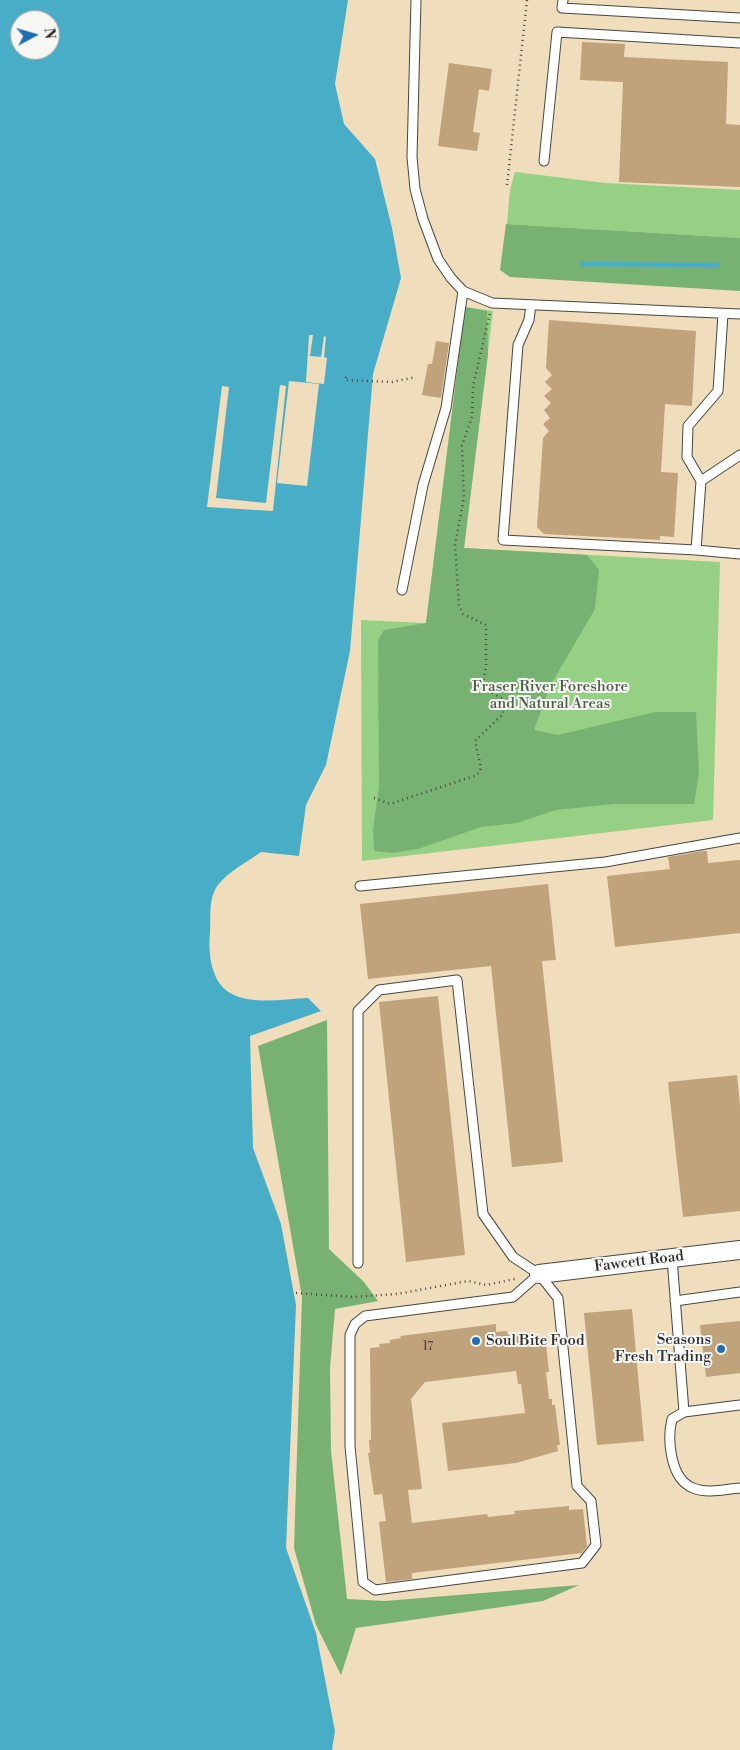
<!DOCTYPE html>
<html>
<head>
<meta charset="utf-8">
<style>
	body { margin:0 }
	#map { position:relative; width:740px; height:1750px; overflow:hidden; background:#efddbc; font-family:"Libre Bodoni",serif }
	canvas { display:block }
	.north { position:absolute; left:10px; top:10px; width:50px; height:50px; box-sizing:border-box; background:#f6f6f2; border:1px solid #a5a5a2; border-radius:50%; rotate:84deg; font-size:14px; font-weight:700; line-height:20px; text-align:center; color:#2b2b2b }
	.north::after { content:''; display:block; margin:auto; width:18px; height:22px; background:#1f6fb2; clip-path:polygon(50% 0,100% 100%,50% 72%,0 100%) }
</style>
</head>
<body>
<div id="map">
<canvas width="740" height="1750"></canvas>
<div class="north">N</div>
</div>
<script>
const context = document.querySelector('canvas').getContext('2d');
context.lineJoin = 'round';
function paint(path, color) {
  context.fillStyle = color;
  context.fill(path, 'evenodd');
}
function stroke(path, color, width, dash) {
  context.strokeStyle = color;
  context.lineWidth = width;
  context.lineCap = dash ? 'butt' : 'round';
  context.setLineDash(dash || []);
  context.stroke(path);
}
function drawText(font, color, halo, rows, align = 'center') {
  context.font = font + ' "Libre Bodoni",serif';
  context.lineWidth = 4;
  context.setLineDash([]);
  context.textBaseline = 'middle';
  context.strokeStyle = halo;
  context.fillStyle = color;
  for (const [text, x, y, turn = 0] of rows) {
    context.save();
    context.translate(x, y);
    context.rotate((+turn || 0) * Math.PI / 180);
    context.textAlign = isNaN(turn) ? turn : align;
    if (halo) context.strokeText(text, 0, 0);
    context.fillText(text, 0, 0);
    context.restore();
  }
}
paint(new Path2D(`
	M515,172L605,183L740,190V238L507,224L510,190Z
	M465,307L493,311L464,548L720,562L713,820L362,861L361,620L426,623Z`), '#95d084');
paint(new Path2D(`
	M506,224L740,238V291L510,277L500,270Z
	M465,307L487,311L488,354L464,548L587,555L599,570L595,609L550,686L534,730L558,735L655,712H696L699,772L694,804H614L556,810L517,823L481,827L418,849L393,853L374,851L373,830L379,787L378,640L384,630L426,623Z
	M327,1020L329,1249L364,1282L378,1301L335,1309L330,1368L331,1451L347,1599L385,1601L579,1585L543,1601L356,1628L341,1675L316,1625L294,1548L302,1297L258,1046Z`), '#78b272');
paint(new Path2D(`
	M0,0H348L335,84L344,124L375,159L392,228L401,278L373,374L350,651L326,765L306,805L299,856L261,852C247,862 229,871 218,885C208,898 211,917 210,933C208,953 211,984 232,994C254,1005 284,999 308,998L321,1011L250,1036L253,1148L281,1224L296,1305L286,1548L316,1633L335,1731L332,1750H0ZM20,20H50V50H20Z`), '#48aec7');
paint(new Path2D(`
	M309,335H313L310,356L321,357L324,336L326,337L324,357L327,358L324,384L306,382Z
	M289,381L319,384L307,486L277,483Z
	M280,385L286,386L273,511L207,507L222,386L229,387L216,498L266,503Z`), '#efddbc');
stroke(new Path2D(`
	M582,264L717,265`), '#48aec7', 4.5);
paint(new Path2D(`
	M582,42L625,44L624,57L728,62L726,124L740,125V187L619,182L623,82L580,80Z
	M449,63L492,69L489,91L479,89L473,132L480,133L477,151L438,146Z
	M549,320L696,331L692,406L665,404L661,472L678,473L674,537L660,536V540L544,534L537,527L543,438L549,431L543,424L550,418L544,410L551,403L544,396L552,389L545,382L552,375L546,368Z
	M436,341L449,343L441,398L422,395L428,364H432Z
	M703,851H707L708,863L740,860V933L615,947L607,876L670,869L668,857Z
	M548,884L556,960L542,961L563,1162L512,1167L491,966L368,979L360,904Z
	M438,996L465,1255L406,1262L379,1002Z
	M737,1075L740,1105V1211L683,1217L668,1082Z
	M632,1309L644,1441L597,1445L584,1313Z
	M740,1321V1373L706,1377L700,1325Z
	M496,1324V1332L507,1331L508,1335L518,1333L519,1337L530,1335V1338L542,1336L543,1345L546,1344L549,1372H546L549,1399H552V1405H555L560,1445H557L558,1451L516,1463L448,1471L442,1423L525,1413L521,1384H518L516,1371L425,1382L411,1399L422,1489L408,1490L412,1523L487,1514L488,1517L515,1514L514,1511L569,1506V1510L583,1509L587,1546L582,1553L412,1573V1579L386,1582L379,1522L386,1521L382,1494L374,1495L368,1453H370L369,1440H371L370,1348L380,1347L379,1344L390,1343V1340L401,1338L400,1336Z`), '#c0a27b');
const lane = new Path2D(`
	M416,0L412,157L415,189L423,219L438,259L451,278L463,291L492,303L740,314
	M563,0L562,8L740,18
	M544,161L557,32L740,43
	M531,305L529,320L518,345L503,540L696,550
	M723,314L718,391L688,426L687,457L701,481L696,550L740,554
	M701,481L740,455
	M402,590L423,485L446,408L463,291
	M360,886L605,862L740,838
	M672,1258L684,1412
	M358,1263V1011L379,990L457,980L483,1214L513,1257L539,1274L558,1298L577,1486L591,1501L596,1545L582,1563L375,1590L363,1582L350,1446V1335L355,1324L365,1316L513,1297L539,1274
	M675,1301L740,1292
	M740,1405L684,1412L672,1419C667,1439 670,1479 693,1488C707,1494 726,1489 740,1488`);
const street = new Path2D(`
	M539,1274L740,1250`);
stroke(lane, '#484641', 11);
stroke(street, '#484641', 20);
stroke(new Path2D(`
	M507,185L527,0
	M346,377L345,380L392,382L416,377
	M374,798L390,804L477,775L481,768L475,741L503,714V699L482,687L486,667V625L463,614L459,605L455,545L464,497L462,446L472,417L473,386L490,313
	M296,1293L353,1297L397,1294L468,1281L486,1285L515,1279`), '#484641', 2.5, [1, 4]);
stroke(lane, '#fff', 9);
stroke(street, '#fff', 18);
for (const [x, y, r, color] of [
	[476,1341,5,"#1f6fb2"],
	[721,1349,5,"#1f6fb2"]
]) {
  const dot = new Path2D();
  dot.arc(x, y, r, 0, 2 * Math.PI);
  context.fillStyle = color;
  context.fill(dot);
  stroke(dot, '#f6f6f2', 2);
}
drawText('12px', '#50493f', null, [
	["17",428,1347]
]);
drawText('15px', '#4b5d46', '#f6f6f2', [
	["Fraser River Foreshore",550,687],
	["and Natural Areas",550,704]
]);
drawText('15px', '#2b2b2b', '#f6f6f2', [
	["Fawcett Road",639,1262,-7]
]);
drawText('15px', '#2b2b2b', '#f6f6f2', [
	["Seasons",711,1340],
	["Fresh Trading",711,1357],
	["Soul Bite Food",486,1341,"left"]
], 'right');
</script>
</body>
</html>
